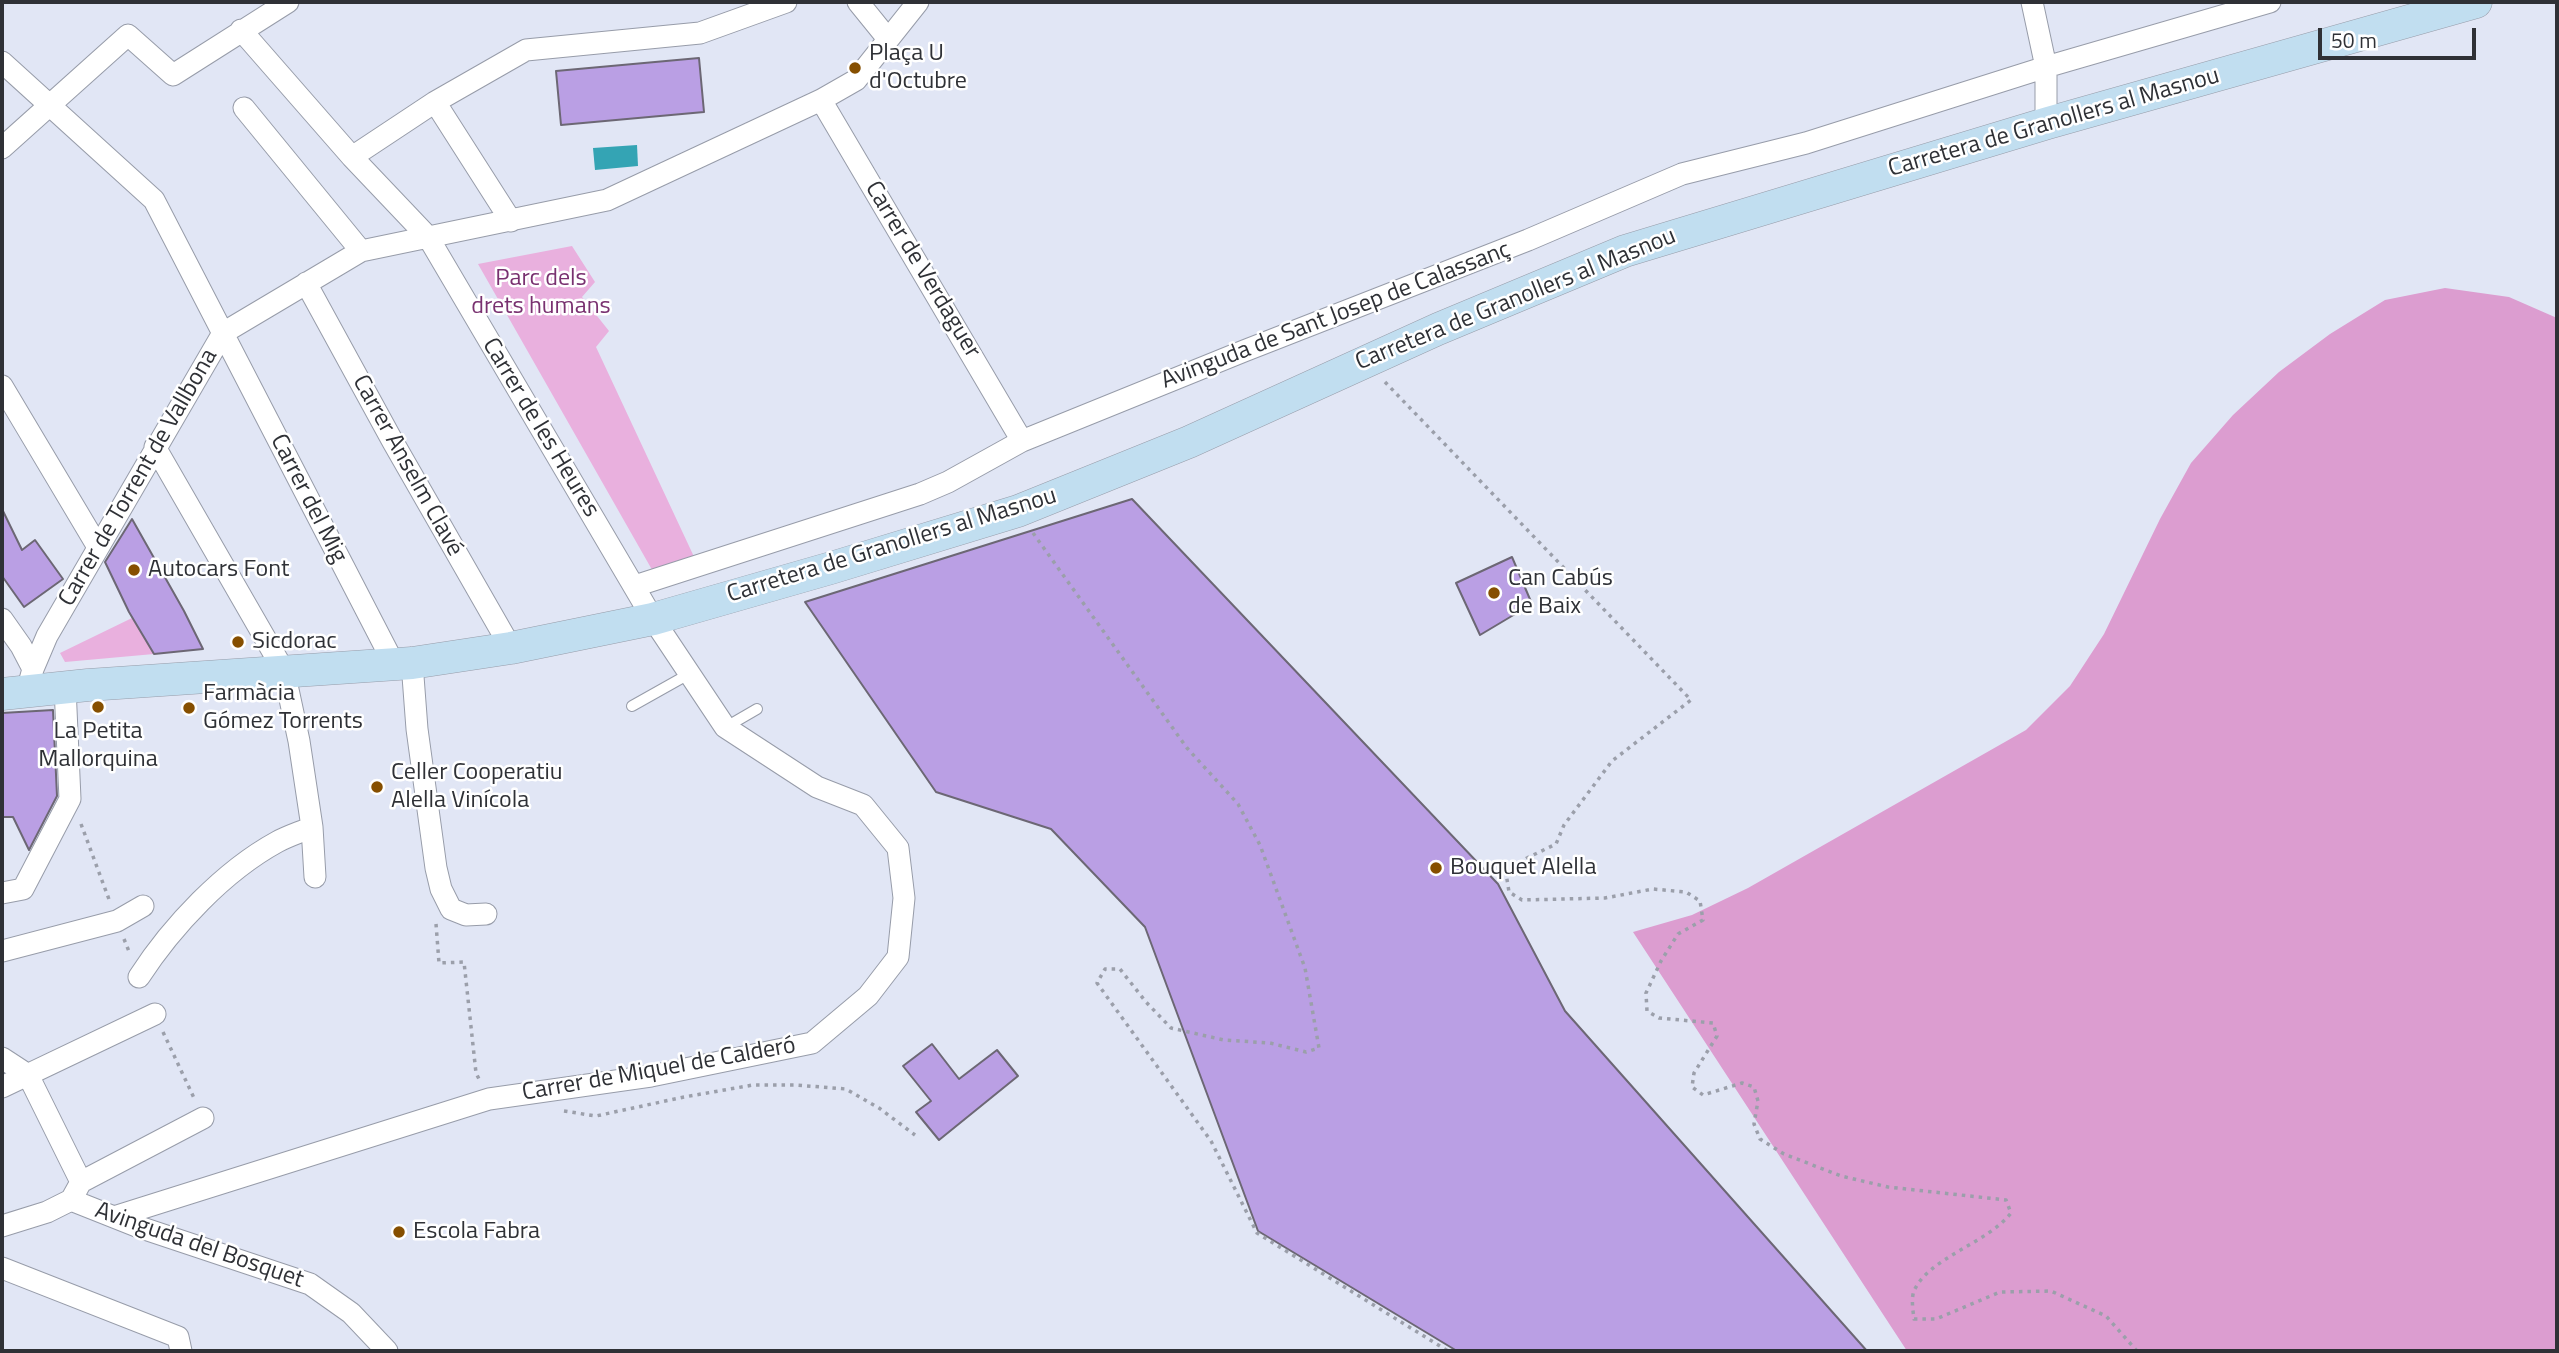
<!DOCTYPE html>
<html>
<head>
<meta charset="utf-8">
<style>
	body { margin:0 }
	#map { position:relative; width:2559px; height:1353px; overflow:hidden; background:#e1e6f5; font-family:"Titillium Web",sans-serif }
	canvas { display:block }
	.frame { position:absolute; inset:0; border:4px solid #2f3136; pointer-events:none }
	.scale { position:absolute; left:2318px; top:28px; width:158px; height:32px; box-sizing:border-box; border:4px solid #2f3136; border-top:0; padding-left:9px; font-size:21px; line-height:24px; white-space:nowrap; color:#2f3136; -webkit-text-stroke:5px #fff; paint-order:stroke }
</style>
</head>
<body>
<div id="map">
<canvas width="2559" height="1353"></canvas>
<div class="frame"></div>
<div class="scale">50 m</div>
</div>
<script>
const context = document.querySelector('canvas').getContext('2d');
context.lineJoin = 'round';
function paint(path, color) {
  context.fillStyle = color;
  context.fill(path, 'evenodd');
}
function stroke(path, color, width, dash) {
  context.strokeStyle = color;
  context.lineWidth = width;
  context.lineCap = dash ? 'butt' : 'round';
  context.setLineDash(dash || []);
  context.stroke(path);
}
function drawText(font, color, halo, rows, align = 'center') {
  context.font = font + ' "Titillium Web",sans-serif';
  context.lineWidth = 5;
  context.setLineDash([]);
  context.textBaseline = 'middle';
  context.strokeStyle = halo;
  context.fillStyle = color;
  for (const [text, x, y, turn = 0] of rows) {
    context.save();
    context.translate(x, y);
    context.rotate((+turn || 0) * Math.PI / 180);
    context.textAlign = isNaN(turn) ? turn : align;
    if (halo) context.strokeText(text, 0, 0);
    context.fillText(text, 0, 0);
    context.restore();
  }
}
paint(new Path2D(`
	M572,246L595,282L582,297L609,331L596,347L696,561L655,575L478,264Z
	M132,618L154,654L65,662L60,653Z`), '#e9b0de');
paint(new Path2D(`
	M2445,288L2509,297L2557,318V1351H1907L1633,932L1692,915L1748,888L2026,730L2070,686L2104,634L2160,519L2191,463L2233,415L2279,372L2330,334L2385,300Z`), '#dc9dd0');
paint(new Path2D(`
	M637,145L638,166L595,170L593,148Z`), '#34a4b4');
const building = new Path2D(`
	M699,58L704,112L561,125L556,71Z
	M1132,499L1498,884L1565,1011L1867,1351H1457L1258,1231L1145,927L1051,829L936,792L805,602Z
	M2,509L22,550L35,540L63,579L24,607L2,576Z
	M132,519L184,611L203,649L154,654L129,612L105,562Z
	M1512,557L1532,604L1480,635L1456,583Z
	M53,710L57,796L29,850L13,817H2V713Z
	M932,1044L959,1079L997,1050L1018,1076L939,1140L916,1112L931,1101L903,1066Z`);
paint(building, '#ba9fe4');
stroke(building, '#6c6774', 2);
const lane = new Path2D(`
	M632,706L689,674
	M726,727L757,709`);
const street = new Path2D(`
	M858,2L888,39
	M2032,2L2046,67V112L2048,123
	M2,62L154,200L394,664
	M821,100L1022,441
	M435,102L511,221
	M244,108L361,251
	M2,148L128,35L173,75L288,2
	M352,157L435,102L526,50L700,33L786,2
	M306,283L393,442L511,648
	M2,386L98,547
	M635,586L920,494L948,482L1022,441L1244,351L1528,240L1682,174L1806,143L2046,67L2270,2
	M2,619L21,646L33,669
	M412,663L417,729L436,868L441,889L451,909L466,915L486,914
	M27,691L33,669L47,636L223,333L361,251L607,200L821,100L856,80L918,2
	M312,827L315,877
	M2,893L23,889L70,799L65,687
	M2,951L117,921L143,906
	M139,977C172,926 224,871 277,842C288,836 301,832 312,827L299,741L284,671L155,447
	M2,1058L28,1075L81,1182L71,1200
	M2,1087L155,1014
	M81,1182L203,1118
	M71,1200L139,1227L310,1284L351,1313L387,1351
	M114,1217L489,1099L651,1076L812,1043L868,996L898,957L904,898L898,848L863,805L817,787L725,727L653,619L428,237L352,157L241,30
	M2,1226L47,1212L71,1200
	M2,1268L178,1337L181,1351`);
const secondary = new Path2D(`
	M2,694L88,685L412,663L511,648L653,619L831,568L1018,511L1189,442L1438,329L1625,251L2048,123L2476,2`);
stroke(lane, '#979ca9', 12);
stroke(street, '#979ca9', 23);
stroke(secondary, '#979ca9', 33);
stroke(new Path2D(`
	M1385,382L1691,700L1612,761L1564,825L1556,844L1527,858L1506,873L1509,892L1522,900L1605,898L1653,889L1686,892L1700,901L1703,920L1678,934L1661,961L1646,993L1647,1011L1659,1018L1713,1023L1717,1036L1694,1073L1692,1087L1703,1095L1742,1083L1754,1087L1758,1101L1754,1124L1760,1139L1784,1154L1841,1176L1888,1187L2006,1200L2011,1213C1988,1243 1928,1258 1914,1291C1911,1298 1913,1311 1914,1319H1936L2000,1292L2051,1291L2106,1316L2137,1351
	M1033,533L1187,748L1238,804L1260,845L1305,968L1319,1048L1306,1052L1270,1043L1224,1040L1171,1028L1146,1002L1120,969H1105L1097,983L1211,1141L1257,1233L1448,1351
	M81,824L110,902
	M436,924L439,963L464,962L476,1073L480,1081
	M124,939L130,954
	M163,1032L194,1098
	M564,1111L596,1116L684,1097L753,1085H796L846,1089L879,1108L915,1135`), '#9b9faa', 3.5, [3.5, 5]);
stroke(lane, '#fff', 10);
stroke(street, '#fff', 21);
stroke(secondary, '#c1def0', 32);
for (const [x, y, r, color] of [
	[855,68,7,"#864f00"],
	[134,570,7,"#864f00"],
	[1494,593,7,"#864f00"],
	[238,642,7,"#864f00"],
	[98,707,7,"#864f00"],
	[189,708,7,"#864f00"],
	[377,787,7,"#864f00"],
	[1436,868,7,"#864f00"],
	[399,1232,7,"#864f00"]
]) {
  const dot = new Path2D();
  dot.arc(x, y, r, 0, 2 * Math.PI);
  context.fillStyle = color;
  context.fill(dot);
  stroke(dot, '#fff', 2.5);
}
drawText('24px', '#2f3136', '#fff', [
	["Plaça U",869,54],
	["d'Octubre",869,82],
	["Autocars Font",148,570],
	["Can Cabús",1508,579],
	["de Baix",1508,607],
	["Sicdorac",252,642],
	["Farmàcia",203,694],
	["Gómez Torrents",203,722],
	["La Petita",98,732,"center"],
	["Mallorquina",98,760,"center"],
	["Celler Cooperatiu",391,773],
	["Alella Vinícola",391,801],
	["Bouquet Alella",1450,868],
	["Escola Fabra",413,1232]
], 'left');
drawText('24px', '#2f3136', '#fff', [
	["Carretera de Granollers al Masnou",2054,123,-16],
	["Carrer de Verdaguer",922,270,59],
	["Carretera de Granollers al Masnou",1516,300,-22],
	["Avinguda de Sant Josep de Calassanç",1336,316,-21],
	["Carrer de les Heures",540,428,59],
	["Carrer Anselm Clavé",407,466,61],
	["Carrer de Torrent de Vallbona",139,478,-60],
	["Carrer del Mig",308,499,63],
	["Carretera de Granollers al Masnou",892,546,-17],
	["Carrer de Miquel de Calderó",659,1070,-10],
	["Avinguda del Bosquet",199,1246,19]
]);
drawText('24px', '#793170', '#fff', [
	["Parc dels",541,279],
	["drets humans",541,307]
]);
</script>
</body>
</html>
